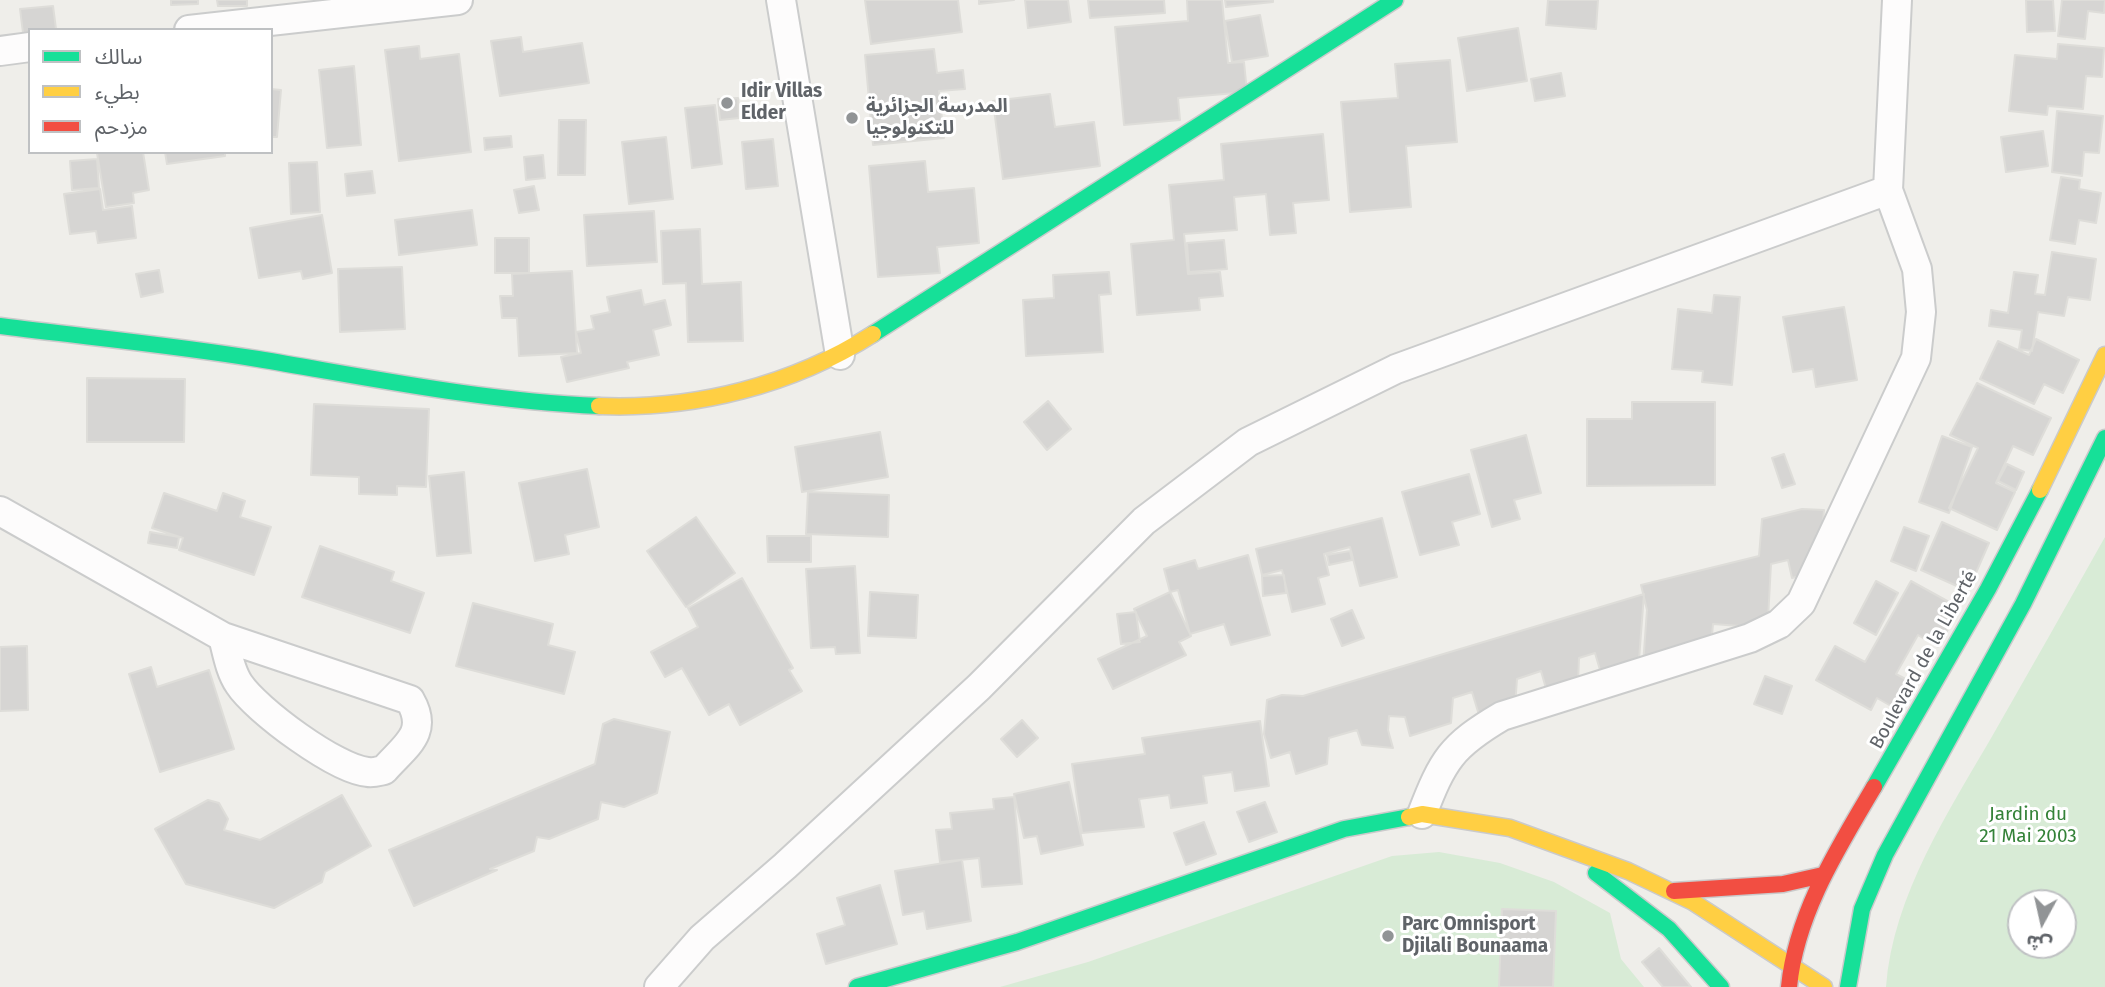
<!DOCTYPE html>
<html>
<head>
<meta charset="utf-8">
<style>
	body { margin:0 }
	#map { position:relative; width:2105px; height:987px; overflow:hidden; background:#efeeea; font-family:"Fira Sans","Noto Sans Arabic",sans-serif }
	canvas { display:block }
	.legend { position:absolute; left:28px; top:28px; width:245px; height:126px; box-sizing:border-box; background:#fff; border:2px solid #bfc1c3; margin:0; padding:9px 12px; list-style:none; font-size:21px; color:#5f6368 }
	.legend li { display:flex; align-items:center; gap:14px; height:35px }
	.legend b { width:35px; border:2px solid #bfc1c3 }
	.north { position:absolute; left:2007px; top:889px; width:70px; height:70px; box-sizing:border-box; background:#fff; border:2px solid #bfc1c3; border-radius:50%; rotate:188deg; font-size:19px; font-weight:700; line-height:28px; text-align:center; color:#5f6368 }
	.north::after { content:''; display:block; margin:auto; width:24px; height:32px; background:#919496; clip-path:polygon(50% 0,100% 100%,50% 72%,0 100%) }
</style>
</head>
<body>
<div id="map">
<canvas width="2105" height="987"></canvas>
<ul class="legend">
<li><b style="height:9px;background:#16e098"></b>سالك</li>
<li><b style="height:9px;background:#ffcf43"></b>بطيء</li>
<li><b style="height:9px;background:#f24e42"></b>مزدحم</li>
</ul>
<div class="north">ش</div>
</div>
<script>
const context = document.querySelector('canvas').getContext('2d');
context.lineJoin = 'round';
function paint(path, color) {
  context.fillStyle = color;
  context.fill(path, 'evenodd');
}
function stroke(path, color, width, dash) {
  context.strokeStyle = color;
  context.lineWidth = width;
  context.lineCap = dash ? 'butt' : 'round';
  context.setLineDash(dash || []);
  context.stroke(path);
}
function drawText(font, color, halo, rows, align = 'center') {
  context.font = font + ' "Fira Sans","Noto Sans Arabic",sans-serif';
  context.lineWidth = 6;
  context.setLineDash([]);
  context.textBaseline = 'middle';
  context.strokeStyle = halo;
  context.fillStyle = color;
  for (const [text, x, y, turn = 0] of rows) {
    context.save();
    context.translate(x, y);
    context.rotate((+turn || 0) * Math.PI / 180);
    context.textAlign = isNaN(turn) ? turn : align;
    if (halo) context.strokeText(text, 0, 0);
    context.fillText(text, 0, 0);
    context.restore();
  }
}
paint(new Path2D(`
	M2105,537V987H1886C1893,895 1949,811 1994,733C2031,668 2068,603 2105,537ZM2021,903H2063V945H2021Z
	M1439,852L1500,863L1554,882L1610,913L1621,959L1644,987H1000L1088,962L1392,856Z`), '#d8ebd6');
const building = new Path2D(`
	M171,0H198V4L171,5Z
	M217,0H247V6H218Z
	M865,0H958L962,32L871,44Z
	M979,0H1014L979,4Z
	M1025,0H1068L1071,22L1028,28Z
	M1088,0H1164L1165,13L1090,18Z
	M1187,0H1222L1228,63L1244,62L1247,92L1178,98L1180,120L1124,125L1115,27L1188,21Z
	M1225,0H1273V2L1226,7Z
	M1548,0H1598L1596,29L1546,25Z
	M2026,0H2053L2055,31L2027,32Z
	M2062,0H2105L2104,13L2088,11L2085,39L2058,36Z
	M53,6L56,29L23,33L20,9Z
	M1260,15L1268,56L1232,62L1225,21Z
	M1518,28L1527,81L1467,91L1458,38Z
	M521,37L523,52L582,43L589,83L500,96L491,41Z
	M2058,44L2104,48L2102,77L2086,76L2083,109L2048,106L2047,115L2009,111L2015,55L2057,59Z
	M419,46L420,59L459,54L471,152L399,161L385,50Z
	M934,49L937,73L963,70L965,89L939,91L944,138L873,145L865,55Z
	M1450,60L1457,142L1406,146L1411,207L1350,212L1341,102L1398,98L1395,64Z
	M354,66L361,145L327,148L319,70Z
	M1561,73L1565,96L1535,101L1531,79Z
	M271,89L281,90L277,137H271Z
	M1050,94L1055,127L1094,122L1100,166L1003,179L993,101Z
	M738,98L739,118L720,120L718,99Z
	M715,105L722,164L692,168L685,108Z
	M2057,111L2103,116L2099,153L2084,152L2082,176L2052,172Z
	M559,120H586L585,175H558Z
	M2043,131L2048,166L2006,172L2001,137Z
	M1323,134L1329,200L1293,203L1296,233L1270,235L1266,194L1234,197L1237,230L1184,234L1188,274L1220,272L1223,296L1199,298L1200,310L1137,315L1131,244L1174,240L1169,185L1224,180L1221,144Z
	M511,136L512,147L485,150L484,138Z
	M666,137L673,199L629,204L622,142Z
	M773,139L778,186L746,189L742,142Z
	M143,152L149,190L133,193L134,203L106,207L97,153Z
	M165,152H225V156L167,164Z
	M543,155L545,178L526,180L524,157Z
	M97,159L99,188L72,190L70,161Z
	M925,161L928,192L974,188L979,243L937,247L940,273L878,277L869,166Z
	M317,162L320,212L291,214L289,163Z
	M372,171L375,193L347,196L345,174Z
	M2061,177L2080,180L2079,189L2101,193L2096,223L2079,220L2075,244L2050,240Z
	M534,186L539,210L519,213L514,190Z
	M100,189L103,210L132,206L136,238L98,243L96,231L70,234L64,194Z
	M472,210L477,245L399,255L395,220Z
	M654,211L657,262L587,266L584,215Z
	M322,215L332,273L303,279L301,271L259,278L250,228Z
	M700,229L702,284L741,282L743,341L688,342L686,283L663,284L661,231Z
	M495,238H529V273H495Z
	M1224,240L1227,269L1189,272L1187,243Z
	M2052,252L2096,259L2090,300L2068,297L2064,316L2038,312L2032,351L2019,349L2022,330L1989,326L1991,310L2008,313L2014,272L2038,275L2035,294L2045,295Z
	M402,267L405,329L340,332L338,269Z
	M159,270L163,292L141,297L136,274Z
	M572,271L577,353L519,356L517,318H502L500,296H513L512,274Z
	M1109,272L1111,294L1099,295L1103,352L1026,356L1023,300L1054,298L1053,275Z
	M641,290L644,305L665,300L671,325L653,330L659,355L627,362L629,368L567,382L561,357L581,353L576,332L594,329L591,316L610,312L607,297Z
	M1714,295L1740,297L1732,385L1702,382L1703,371L1672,369L1678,309L1712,313Z
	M1844,307L1857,380L1816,387L1813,369L1793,372L1783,317Z
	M2036,339L2079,360L2063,393L2044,384L2034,404L1980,379L1998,341L2029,355Z
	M87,378L185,379L184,442H87Z
	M1977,383L2051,418L2033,455L2013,446L1996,483L2015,492L1997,530L1949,508L1978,448L1950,435Z
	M1048,401L1071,429L1047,450L1024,422Z
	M1632,402H1715V485L1587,486V419H1632Z
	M314,404L429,409L426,487L397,486V495L359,494V477L311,475Z
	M880,432L888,477L802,492L795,447Z
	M1526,435L1541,493L1514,500L1520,519L1492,527L1471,450Z
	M1942,436L1972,447L1949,513L1919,502Z
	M1784,454L1795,484L1782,488L1772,458Z
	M2007,464L2024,472L2016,490L1998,481Z
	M587,469L599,527L565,535L569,554L535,561L519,483Z
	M464,472L471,553L437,556L429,476Z
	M1469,474L1480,514L1452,522L1459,545L1420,555L1402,492Z
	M808,492L889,495L888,537L806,534Z
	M164,493L217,511L223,493L245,501L240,517L271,527L254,575L179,550L183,538L152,528Z
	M1802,509L1824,510L1819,572L1792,578L1788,560L1771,564L1768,619L1740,626L1713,624L1711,647L1643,665L1647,610L1641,585L1759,556L1762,519Z
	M696,517L735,573L686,607L647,551Z
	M1382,518L1397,577L1360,586L1350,547L1324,554L1329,575L1318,578L1325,604L1292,612L1282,570L1262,575L1256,549Z
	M1942,522L1989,543L1968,591L1921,570Z
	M1904,527L1929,536L1916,571L1891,561Z
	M150,532L179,537L177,548L148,543Z
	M767,536H811V562H768Z
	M320,546L394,572L391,581L424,593L410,633L302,597Z
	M1350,551L1352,560L1329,565L1327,555Z
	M1248,555L1270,635L1231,645L1224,624L1190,634L1178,590L1170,592L1164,569L1195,560L1198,569Z
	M855,566L860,653L836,654L835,647L811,648L806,569Z
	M1284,575L1286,593L1263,596L1262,576Z
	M742,578L793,668L789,670L802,691L740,725L729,704L709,715L682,668L665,677L651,652L698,627L688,608Z
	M1876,581L1898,593L1876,635L1854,623Z
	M1911,581L1960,608L1938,647L1918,635L1896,674L1913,683L1898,710L1877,698L1871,710L1816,680L1835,646L1865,662Z
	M870,592L918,595L916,638L868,636Z
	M1170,592L1191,636L1179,642L1186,655L1113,689L1098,659L1147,636L1134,609Z
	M1644,594L1638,673L1600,670L1595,653L1579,658L1578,683L1547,692L1541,671L1517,679L1515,707L1479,715L1472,692L1453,698L1451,723L1410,736L1405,717L1389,716L1388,730L1393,748L1362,745L1357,730L1329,738L1327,764L1296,774L1290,752L1271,758L1264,734L1267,700L1282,695L1303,696Z
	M473,603L553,624L548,645L575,652L564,694L456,666Z
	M1352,610L1364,638L1342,646L1331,619Z
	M1136,612L1140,642L1121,644L1117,614Z
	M27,646L28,710L0,711V647Z
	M151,667L157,687L209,670L234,749L160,772L129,674Z
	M1765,676L1792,686L1782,714L1754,704Z
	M614,719L670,732L657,793L624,807L601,802L598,819L549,839L537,837L534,851L490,869L497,870L414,906L389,850L595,764L603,724Z
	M1022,720L1038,738L1017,757L1001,739Z
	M1260,721L1269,786L1235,791L1232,772L1203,776L1207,803L1171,808L1169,795L1139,799L1144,827L1082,833L1072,764L1145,754L1142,738Z
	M1069,782L1083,845L1041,854L1037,836L1024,838L1014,794Z
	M342,795L371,846L325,872L322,882L274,908L186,884L155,829L208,800L219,803L228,819L224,830L260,840Z
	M1014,797L1022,884L982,887L979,858L940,862L936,830L952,829L950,813L994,809L993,799Z
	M1265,802L1277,832L1249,842L1237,812Z
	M1204,822L1216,854L1186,865L1174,833Z
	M962,860L971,921L927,929L924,911L903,915L895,871Z
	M880,885L897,944L826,964L817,934L845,925L837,898Z
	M1502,909L1556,911L1553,987H1499Z
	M1659,948L1691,987H1663L1642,962Z`);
paint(building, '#d6d5d3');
stroke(building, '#deddd9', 2);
const street = new Path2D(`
	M781,0L840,355
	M189,30L458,0
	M0,51L30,47
	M0,511L223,637L410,700C429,733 406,745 384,770C379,771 373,773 368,772C337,770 256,710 239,684C230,671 227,652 223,637
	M1422,814C1443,760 1451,746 1502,716L1750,638L1779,624L1801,603L1916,358L1921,312L1917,269L1888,190L1897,0
	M659,987L702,938L785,866L979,687L1144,521L1248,442L1396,369L1888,190`);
const fast = new Path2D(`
	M0,326C86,337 173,345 258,359C372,378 483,401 599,406
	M873,334L1395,0
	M1874,787L1988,589L2040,490
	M1596,873L1669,929L1721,987
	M857,987L1017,942L1344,829L1409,817
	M1848,987L1862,909L1885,855L2023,604L2105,438`);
const slow = new Path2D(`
	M599,406C695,410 793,385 873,334
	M2040,490L2105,355
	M1409,817L1422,814L1510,828L1628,871L1693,902L1824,987`);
const jam = new Path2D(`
	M1674,891L1783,884L1823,875
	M1789,987C1796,914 1838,848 1874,787`);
stroke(street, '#cbcccc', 32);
stroke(fast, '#cacacb', 19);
stroke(slow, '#cacacb', 19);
stroke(jam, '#cacacb', 19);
stroke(street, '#fdfcfc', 28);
stroke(fast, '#16e098', 16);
stroke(slow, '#ffcf43', 16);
stroke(jam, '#f24e42', 16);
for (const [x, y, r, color] of [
	[727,103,7,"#919496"],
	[852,118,7,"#919496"],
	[1388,936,7,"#919496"]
]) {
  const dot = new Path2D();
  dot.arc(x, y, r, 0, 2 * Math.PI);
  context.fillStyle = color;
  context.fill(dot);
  stroke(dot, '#fff', 2.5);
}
drawText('bold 19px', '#5f6368', '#fff', [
	["Idir Villas",741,92],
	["Elder",741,114],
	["المدرسة الجزائرية",866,107],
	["للتكنولوجيا",866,129],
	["Parc Omnisport",1402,925],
	["Djilali Bounaama",1402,947]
], 'left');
drawText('19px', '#5f6368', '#fff', [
	["Boulevard de la Liberté",1924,660,-61]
]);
drawText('19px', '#348238', '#fff', [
	["Jardin du",2028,815],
	["21 Mai 2003",2028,837]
]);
</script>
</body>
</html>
